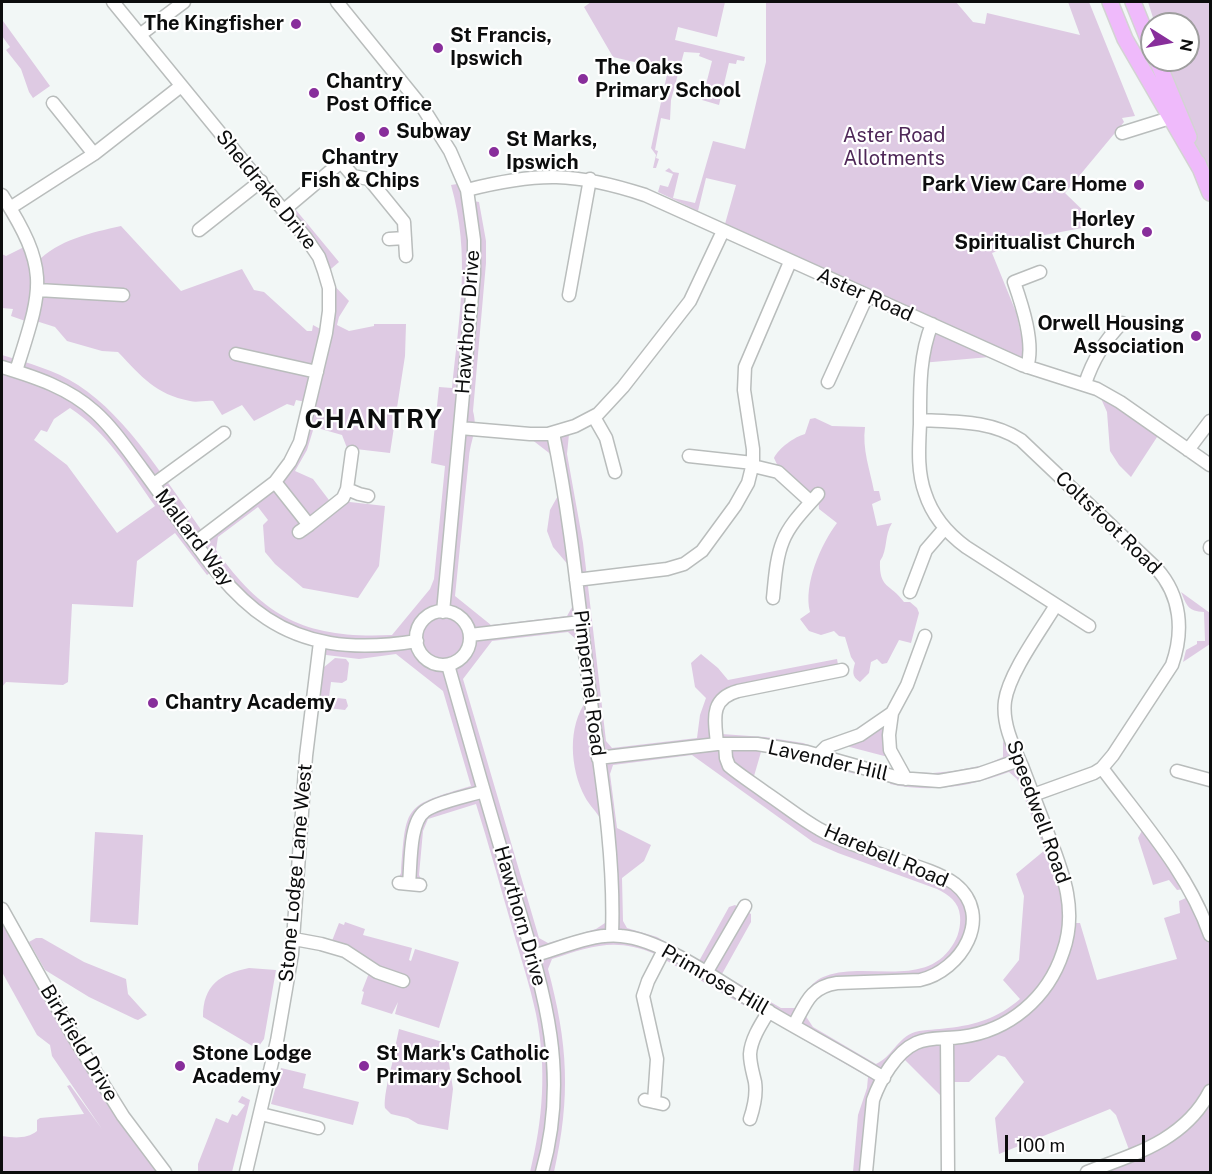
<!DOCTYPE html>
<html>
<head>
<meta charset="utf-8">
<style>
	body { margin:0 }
	#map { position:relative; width:1212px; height:1174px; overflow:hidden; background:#f2f7f6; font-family:"Public Sans",sans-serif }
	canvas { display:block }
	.frame { position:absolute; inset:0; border:3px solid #0c0d0d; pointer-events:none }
	.north { position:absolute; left:1140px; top:12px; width:60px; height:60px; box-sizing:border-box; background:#fff; border:2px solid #9e9e9e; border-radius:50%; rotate:101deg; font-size:16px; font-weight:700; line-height:24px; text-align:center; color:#0c0d0d }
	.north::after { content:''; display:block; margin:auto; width:21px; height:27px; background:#882e9b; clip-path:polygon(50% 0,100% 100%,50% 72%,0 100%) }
	.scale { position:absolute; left:1005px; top:1135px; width:140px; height:27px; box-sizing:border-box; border:3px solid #0c0d0d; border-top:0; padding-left:8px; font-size:18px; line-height:21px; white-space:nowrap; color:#0c0d0d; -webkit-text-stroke:4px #fff; paint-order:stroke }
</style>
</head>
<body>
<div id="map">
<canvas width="1212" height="1174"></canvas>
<div class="frame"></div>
<div class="north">N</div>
<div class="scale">100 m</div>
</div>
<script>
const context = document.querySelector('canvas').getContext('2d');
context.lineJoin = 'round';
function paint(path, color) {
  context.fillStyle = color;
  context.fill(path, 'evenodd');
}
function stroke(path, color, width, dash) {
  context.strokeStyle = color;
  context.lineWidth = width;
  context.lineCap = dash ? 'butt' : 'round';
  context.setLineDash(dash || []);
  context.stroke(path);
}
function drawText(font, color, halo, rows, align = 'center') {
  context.font = font + ' "Public Sans",sans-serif';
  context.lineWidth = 4.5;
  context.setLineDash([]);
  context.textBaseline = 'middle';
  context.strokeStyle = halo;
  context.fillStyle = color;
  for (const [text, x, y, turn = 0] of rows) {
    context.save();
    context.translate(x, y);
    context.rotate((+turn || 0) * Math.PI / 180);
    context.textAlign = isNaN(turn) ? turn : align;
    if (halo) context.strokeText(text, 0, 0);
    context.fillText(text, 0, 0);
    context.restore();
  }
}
paint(new Path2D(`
	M591,2H725L717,37L678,27L675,40L745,57L744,61L737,60L736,64L729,63L719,105L702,100L712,61L699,56L700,53L684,52L671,100L670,120L661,118L655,150L658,151L656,158L659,159L656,168H653L656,155L651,148L668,70L613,57L584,7Z
	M766,2H956L973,22L985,24L987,13L1080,35L1068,2H1089L1135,116L1122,118L1124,122L1065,193L1098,225L1034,237L992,253L1016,312L1027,360L1001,356L921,363L931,324L723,231L736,185L706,178L698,211L658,192L660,185L668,187L673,174L665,171L669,168L673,172L679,173L673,198L695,203L713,141L745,149L766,62Z
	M1148,2H1210V193L1201,170L1166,60H1188V24H1155Z
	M3,21L50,86L33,98L29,92L21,69L6,50L10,47L2,36Z
	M457,184L467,190L468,200L479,202L486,241V263L473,411C478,431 471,438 469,457L455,596L491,625L567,616L575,602L570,567L553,547L547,531L550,510L560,492L553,456L531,439L569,434L567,454L583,543L606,741L612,748L697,738L700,715L706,698L695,687L691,663L701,654L718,668L728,680L837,659L839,670L720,700L721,734L765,737L803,743L809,745L819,755L861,767L859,775L793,757L761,752L752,783L794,813L959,888L972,928L940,973L825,986L805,1015L813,1027L876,1064C892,1057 897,1038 915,1032C926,1029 937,1030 948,1028C976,1025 998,1018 1020,999L1003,980L1019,960L1024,896L1016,874L1045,850L1017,779L1009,772C969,787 932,793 890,784L893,776L912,772L933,773L953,771L985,765L1003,757V743L1008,729L1063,874L1070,923H1080L1097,980L1177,959L1164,918L1180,913L1179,901L1193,895L1210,935V1172H1087L1131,1155L1116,1115L1110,1109L999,1154L995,1118L1024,1082L1005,1057L998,1055L969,1082H947L943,1098L900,1055L877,1089L866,1172H853L858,1115L867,1088L868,1077L655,954C616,937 591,946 552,959L548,969C568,1044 571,1096 554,1172H530C543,1120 547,1068 536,1014C530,985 520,956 512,927C500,886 489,845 476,804L428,819L423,831L419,875L422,881L398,879L401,873C406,804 404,806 471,786L443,691L396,654L359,659L318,654L320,642L281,627L216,569L207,575L175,533L137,561L133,607L72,604L68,682L63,685L6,682L2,687V355C28,363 55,370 78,385C128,417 170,487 205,535L284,471L310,403L296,400L294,406L287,404L254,421L242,405L222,415L213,401C205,400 197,403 190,401C155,394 142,377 118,352L102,351L67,341L55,327L33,320L31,323L11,316L13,309L2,308V254L6,256L24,247L36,263C59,239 91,233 121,226L181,291L242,269L254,290L264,292L307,331H312L313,325L326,332L327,278L349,301L339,317L337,325L349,331L374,326V324H406L405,356L390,453L347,448L342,435L314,427L307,450L295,471L313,479L332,504L341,501L385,506L379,566L358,598L303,588L275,564L265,552L263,525L268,520L258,507L218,537L216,550C265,619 308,639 392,635L430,589L434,579L445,466L431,463L439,387L452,388C459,317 471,255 451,185ZM70,408C107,432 130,471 155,506L117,533L67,465L34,440L41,430L47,432L54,419ZM568,632L580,643L587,700C567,726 570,769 585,797C589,805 597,812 601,820C604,827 603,839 604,847C606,872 607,896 608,921L596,929L548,943L539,938L463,679L492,641ZM692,755L813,842L838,853L937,889C949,895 959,902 960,916C961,926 958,938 952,946C924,989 866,961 826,976C810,981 804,996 795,1008H781L722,974L751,922V914L735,905L729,907L699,961L657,937L627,928L623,921L622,878L644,861L651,845L617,828L610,774L613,765Z
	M291,204L339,262L325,274L284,210Z
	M1099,394L1161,431L1131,477L1119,465L1110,451L1107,412Z
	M815,418L832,426L865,427C862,449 870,470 874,491H879L881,500L872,504L877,526L892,523C884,535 888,550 880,561C879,589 890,583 904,602H910L917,608L919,613L911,643L899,640L887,663L882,664L877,659L871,662L869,673L860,682C851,676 853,671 855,663L851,657L845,637L839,636L834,631L821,635L809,631L800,619L810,612C803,585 821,544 837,523L819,509L818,495L811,502L782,475L774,458C779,448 794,437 805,434L810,419Z
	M1181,592L1210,613V644L1183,662L1186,650L1197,644V641H1205L1204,612C1188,611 1187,606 1181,592Z
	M335,658L346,659L349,663L347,680L342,683L331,682L329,697L346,699L348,706L345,710L328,708L320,700L323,668Z
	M885,722L888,757L846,746Z
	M1145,825L1184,889L1177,890L1169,880L1153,885L1138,838Z
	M95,832L143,835L138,925L90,922Z
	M2,909L73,1036L165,1172H2V1136C14,1138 27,1139 37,1131V1120L40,1118L84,1114L67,1086L70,1085L102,1129L52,1056L50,1045L37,1035L2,972Z
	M345,922L365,929L363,935L412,948L409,960L411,961L415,949L459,962L439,1028L395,1014L398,1002L392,1014L361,1004L364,992L362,991L369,973L330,946L339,923L344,925Z
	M36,938H42L84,962L126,979L128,994L147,1015L138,1020L135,1019L89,997L45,970L29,942Z
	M249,968L276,970L264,1039L259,1046L254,1047L203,1017C203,985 220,974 249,968Z
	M399,1029L446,1043L453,1089L448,1130L418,1124L408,1118L391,1114L385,1108C383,1096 393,1059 397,1047L396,1043Z
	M281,1068L306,1074L303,1088L359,1102L353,1125L271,1104Z
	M242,1096L250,1100L232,1172H198V1164L216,1118L228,1123L232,1114L237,1116L245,1105L238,1102Z`), '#decae3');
const minor = new Path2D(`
	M113,2L306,238L319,257L324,271L329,288V311L326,333L300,442L290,462L275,482L196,542
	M337,2L423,108L450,151L467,190L474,240V274L443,612
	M141,34L184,2
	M53,103L94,154
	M1122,133L1170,118
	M467,190C538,172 575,172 645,195L1022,365L1097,389L1120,402L1210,465
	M2,195C51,272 42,288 16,371
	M10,208L94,154L181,86
	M284,210L341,162L353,176L369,179L404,222L406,256
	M199,230L261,181
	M389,239L405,238
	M38,290L123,295
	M569,295L590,179
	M932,324C919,356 920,390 920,424C919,447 917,471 925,493C932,515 947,533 966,547L1089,626
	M236,354L317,372
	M2,367C35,377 69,388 95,412C113,428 127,449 142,469C224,579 257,667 417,641
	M1027,367C1035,344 1022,305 1014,282L1040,272
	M828,382L867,296
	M1085,384C1093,359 1104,341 1122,323
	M594,417L606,438L615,472
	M920,420C955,422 990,420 1021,440L1157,569C1181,596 1184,631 1172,665L1113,755L1102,768L1094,773L1033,795
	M460,428L530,434H548L575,426L598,414L623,387L690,301L723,231
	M553,433C571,520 579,607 590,695C601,774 615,855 612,935
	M1188,450L1210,421
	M689,456L753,463
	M753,466L778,472L811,502
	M275,482L309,525L299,532
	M154,484L224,433
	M347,489L359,494L368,496
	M309,525L343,498L347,489L352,452
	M1210,547V548
	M576,580L667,569L684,564L702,551L735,506L748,483L753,463V449L744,390L745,367L790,262
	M910,592L926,550L945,528
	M773,598C775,579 776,558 783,541C790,523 806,508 818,494
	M416 638a27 27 0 1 1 54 0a27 27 0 1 1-54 0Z
	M470,635L581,622
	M448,665C467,733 487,802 507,870C538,975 573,1062 542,1172
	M892,713L889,735L890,750L906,779
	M717,744C715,720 709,699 738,691L842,670
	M725,744L726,758L729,766C741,776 754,784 766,793C784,805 801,819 819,829C836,839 856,845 874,852C897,861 936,870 955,884C995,916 961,971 920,980L837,983C810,987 806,1003 794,1025
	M818,755L826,747L860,735L892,713L907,685L925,636
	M598,758L717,744H757L807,752L899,778L939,781L979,774L1019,760
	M1102,768C1142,822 1188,872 1210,935
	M1177,771L1210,780
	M399,883L420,885
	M409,884C411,865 409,822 425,811C437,802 469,796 484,791
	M2,909L73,1036L123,1116L165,1172
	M294,939L321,944L345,951L377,972L403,981
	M533,956C561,948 592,933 621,936C663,939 728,987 766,1010C805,1033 845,1054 884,1078
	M706,973L745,906
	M947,1038L948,1172
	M645,1100L663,1104
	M654,1102L657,1059L643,996L648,981L664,950
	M261,1114L318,1128
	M750,1119C754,1107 757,1095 755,1082C753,1073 750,1064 750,1054C751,1039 761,1024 769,1011
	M246,1172L277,1041L292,954L306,756L320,642
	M866,1172L873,1100C880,1080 896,1052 916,1043C929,1037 946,1039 961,1037C1009,1031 1048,998 1063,952C1078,910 1063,873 1048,834C1039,811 1031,789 1022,766C1013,746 1002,723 1005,701C1009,673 1041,630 1056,605
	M1087,1172C1135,1154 1185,1140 1210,1091`);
const major = new Path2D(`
	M1110,2L1125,39L1201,170
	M1133,2L1152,49
	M1157,60L1189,137
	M1198,163L1210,193`);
stroke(minor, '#b9bdbc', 15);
stroke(major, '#d3d3d3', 18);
stroke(minor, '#fff', 12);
stroke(major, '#efbafb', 15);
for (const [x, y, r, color] of [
	[296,24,6,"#882e9b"],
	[438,48,6,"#882e9b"],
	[583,79,6,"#882e9b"],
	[314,93,6,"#882e9b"],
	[384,132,6,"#882e9b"],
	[360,137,6,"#882e9b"],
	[494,152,6,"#882e9b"],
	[1139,185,6,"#882e9b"],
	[1147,232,6,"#882e9b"],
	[1196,336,6,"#882e9b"],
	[153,703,6,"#882e9b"],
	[180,1066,6,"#882e9b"],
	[364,1066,6,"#882e9b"]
]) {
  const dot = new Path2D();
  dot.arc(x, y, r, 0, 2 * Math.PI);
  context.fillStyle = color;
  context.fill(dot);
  stroke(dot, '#fff', 2);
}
drawText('bold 20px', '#0c0d0d', '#fff', [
	["The Kingfisher",284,24,"right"],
	["St Francis,",450,36],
	["Ipswich",450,59],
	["The Oaks",595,68],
	["Primary School",595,91],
	["Chantry",326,82],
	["Post Office",326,105],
	["Subway",396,132],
	["St Marks,",506,140],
	["Ipswich",506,163],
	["Chantry",360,158,"center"],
	["Fish & Chips",360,181,"center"],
	["Park View Care Home",1127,185,"right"],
	["Horley",1135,220,"right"],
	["Spiritualist Church",1135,243,"right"],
	["Orwell Housing",1184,324,"right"],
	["Association",1184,347,"right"],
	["Chantry Academy",165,703],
	["Stone Lodge",192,1054],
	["Academy",192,1077],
	["St Mark's Catholic",376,1054],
	["Primary School",376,1077]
], 'left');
drawText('20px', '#4f2858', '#fff', [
	["Aster Road",894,136],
	["Allotments",894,159]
]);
drawText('20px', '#0c0d0d', '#fff', [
	["Sheldrake Drive",266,190,51],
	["Aster Road",865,295,24],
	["Hawthorn Drive",468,322,-86],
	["Coltsfoot Road",1108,523,44],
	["Mallard Way",194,538,53],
	["Pimpernel Road",589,683,83],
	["Lavender Hill",828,761,13],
	["Speedwell Road",1038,812,70],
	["Harebell Road",886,856,23],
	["Stone Lodge Lane West",296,873,-85],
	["Hawthorn Drive",520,916,74],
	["Primrose Hill",715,980,30],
	["Birkfield Drive",79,1043,59]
]);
context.letterSpacing = '1.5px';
drawText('bold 26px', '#0c0d0d', '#fff', [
	["CHANTRY",374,420]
]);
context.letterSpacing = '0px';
</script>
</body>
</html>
